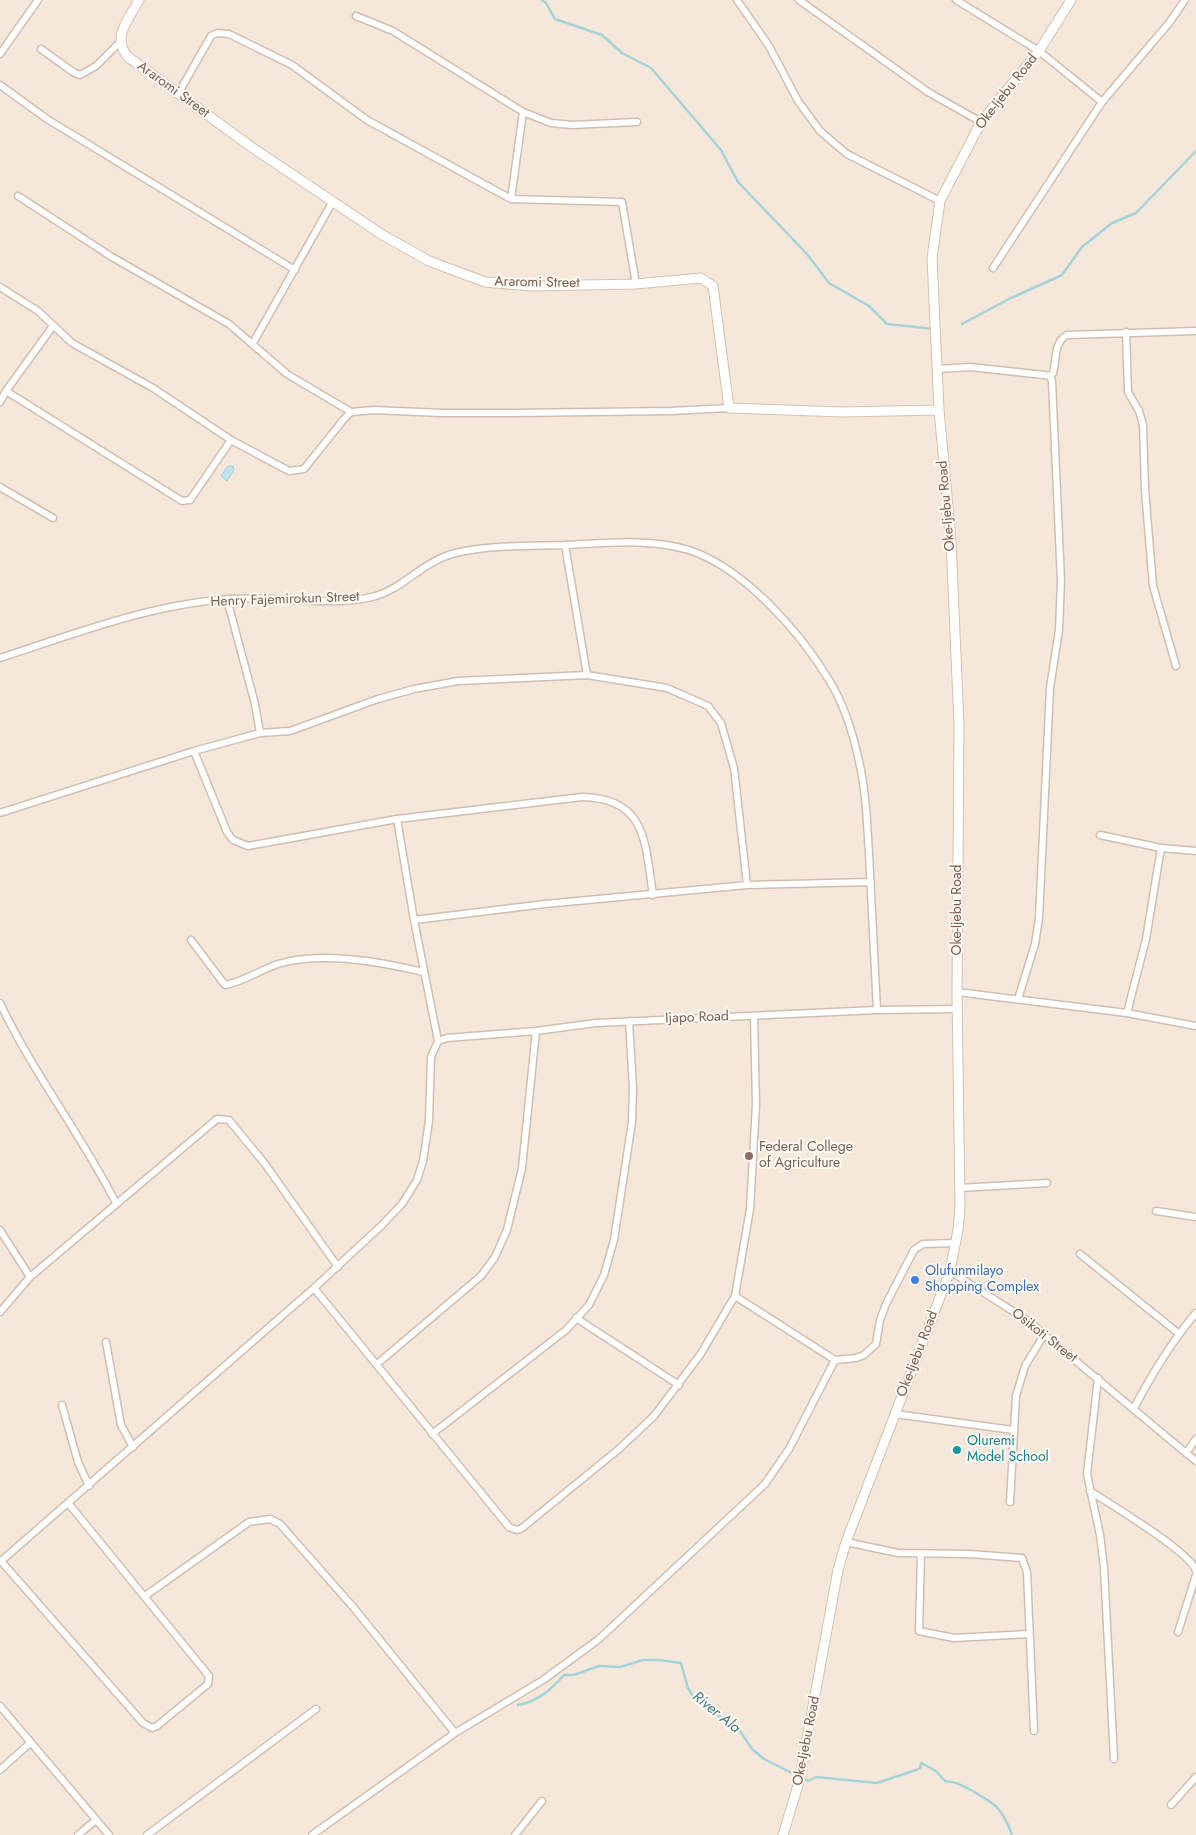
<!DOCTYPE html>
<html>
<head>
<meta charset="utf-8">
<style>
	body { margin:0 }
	canvas { display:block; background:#fdf6ec }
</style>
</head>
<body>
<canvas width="1196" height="1835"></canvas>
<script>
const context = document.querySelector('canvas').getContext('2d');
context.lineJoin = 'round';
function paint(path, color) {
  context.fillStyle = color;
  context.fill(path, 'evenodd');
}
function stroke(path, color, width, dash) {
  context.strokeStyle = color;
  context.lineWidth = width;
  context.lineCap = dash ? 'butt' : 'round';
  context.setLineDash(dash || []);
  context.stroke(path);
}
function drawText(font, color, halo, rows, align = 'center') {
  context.font = font + ' Jost,sans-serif';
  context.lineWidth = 4;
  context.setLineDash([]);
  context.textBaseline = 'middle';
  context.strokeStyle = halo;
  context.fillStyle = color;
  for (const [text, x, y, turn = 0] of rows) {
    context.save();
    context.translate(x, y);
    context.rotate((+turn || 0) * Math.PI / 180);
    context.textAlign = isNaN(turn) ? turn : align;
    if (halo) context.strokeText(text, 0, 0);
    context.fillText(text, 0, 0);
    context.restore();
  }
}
paint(new Path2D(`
	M0,0H1196V1835H0Z`), '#f5e8da');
const water = new Path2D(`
	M233,466L234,470L227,481L221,476L227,467Z`);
paint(water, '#bfe3e8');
stroke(water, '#a5d3da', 1);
stroke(new Path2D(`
	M542,0L546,3L555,19L602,35L622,53L651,68L721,150L738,182L807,254L829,283L869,306L887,324L934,329
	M962,324L1009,299L1062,275L1082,247L1112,223L1136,213L1196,151
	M518,1705C538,1701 551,1690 564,1675H574L599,1666L620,1667L643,1660H659L681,1663L688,1688L694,1698L740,1731L752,1749L764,1759L798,1776
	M803,1778L808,1781L816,1777L877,1783L916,1770L920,1768L921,1763L936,1771L945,1781C957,1782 961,1785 971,1790C995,1804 1002,1807 1012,1835`), '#a5d3da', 2.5);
const street = new Path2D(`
	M737,0L769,46L798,101L820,131L847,154L940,201
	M799,0L928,92L981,122
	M956,0L1039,51L1102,102
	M356,16L393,31L523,112L511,199
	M41,49L73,72L80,75L96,66L120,42
	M0,54L38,0
	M0,85L47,119L295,270
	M178,94L211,36L217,33L229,34L292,65L367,120L511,199L622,202L636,284
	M523,112L551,123L572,125L637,122
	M18,196L112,257L229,324L287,374L351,412
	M993,268L1102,102L1169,23L1185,0
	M0,287L38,311L72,343L153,388L231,440L289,471L304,469L344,419L351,412L374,410L442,413H516L671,411L729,408
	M53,326L6,391L182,501L190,500L231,440
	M1126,332L1128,392L1139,411L1143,425L1145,490L1153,586L1176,666
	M253,343L333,201
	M938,369L970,367L1044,375L1050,376L1052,381L1061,581L1059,630L1050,688L1039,918L1035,944L1018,999
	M1050,376L1053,373C1057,360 1053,343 1067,335L1196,331
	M0,402L6,391
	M0,487L53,518
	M565,545L587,675
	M0,658C74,634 151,604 229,599C273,596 332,607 372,597C405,589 423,559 460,552C494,545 531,546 565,545C607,543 649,538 689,550C744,568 800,632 829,680C844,704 853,733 859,761C866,791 867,823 869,854C872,906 874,958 877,1010
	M260,733L290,731L378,699L414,689L458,681L587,675L667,688L708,706L721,723L734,768L747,885
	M194,751L227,832L233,840L248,846L397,819L582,797C647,798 645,843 653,895
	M0,813L194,751L260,733L255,704L227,599
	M397,819L414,920L545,904L747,885L871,882
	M1100,835L1161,848L1146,939L1127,1013
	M1161,848L1196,851
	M191,940L225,985C243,982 260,970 278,964C321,951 382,962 423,972
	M957,992L1127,1013L1196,1026
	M0,1003C33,1073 81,1134 116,1203
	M438,1041L447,1038L536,1031L596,1023L877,1010L958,1009
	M960,1188L1047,1183
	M1156,1211L1196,1217
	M0,1230L30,1277
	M1080,1254L1178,1333
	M950,1271L1028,1321L1186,1453L1196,1439
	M314,1288L509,1527L517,1530L522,1528L619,1449L654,1416L700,1355L735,1296L750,1209L756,1105L754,1016
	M735,1296L835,1360L856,1358L864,1355L876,1344L880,1320L886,1304L914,1250L923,1244L956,1243
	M0,1312L30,1277L217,1119L229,1120L265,1164L338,1267
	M576,1318L679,1385
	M106,1342L121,1425L133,1447
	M377,1364L481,1276L495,1257L507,1230L522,1168L536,1031
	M1098,1378L1087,1474L1100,1535L1104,1568L1114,1759
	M62,1405L78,1462L89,1486
	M1134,1408C1152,1374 1171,1342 1196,1313
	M895,1414L1013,1430
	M432,1434L566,1330L589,1305L604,1275L614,1240L632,1122L633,1088L629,1021
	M1186,1453L1196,1461
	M1090,1491C1110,1504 1192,1553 1196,1571
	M1010,1502L1016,1396L1025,1366L1044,1335
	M846,1542L898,1553L969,1554L1022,1558L1027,1572L1034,1731
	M921,1554L919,1631L954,1638L1029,1634
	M1,1561L143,1723L152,1728L157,1726L208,1684L209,1676L69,1504
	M0,1562L314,1288L381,1226L402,1204L417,1180L423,1161L429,1121L431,1057L438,1041L414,920
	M145,1596L249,1522L270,1519L280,1524L354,1608L455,1733
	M1178,1632L1196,1575
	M0,1706L109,1835
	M0,1770L30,1743
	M1171,1805L1196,1777
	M78,1835L96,1820
	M147,1835L316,1709
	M312,1835L455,1733L543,1680L599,1639L765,1484L789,1449L835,1360
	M515,1835L542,1801`);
const secondary = new Path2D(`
	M139,0C129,19 111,37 128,57L250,146L381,234L429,261L485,282L531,286L636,284L701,278L713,286L729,408L843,412L939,410
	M783,1835L799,1782L838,1570L846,1542L950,1271L958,1230L960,1207L957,992L959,725L951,540L939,410L932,258L940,201L981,122L1039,51L1071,0`);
stroke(street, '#d1beb0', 9);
stroke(secondary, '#d6c0b0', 11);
stroke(street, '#fff', 6);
stroke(secondary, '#fff', 9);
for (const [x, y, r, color] of [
	[749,1156,5,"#8d6e63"],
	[915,1280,5,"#3f7fe0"],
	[957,1450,5,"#0f9aa8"]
]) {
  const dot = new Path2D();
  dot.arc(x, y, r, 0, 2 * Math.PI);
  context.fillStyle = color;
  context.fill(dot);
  stroke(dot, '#fffaf3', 2);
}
drawText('14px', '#7a5c4d', '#fffaf3', [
	["Araromi Street",173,90,36],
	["Oke-Ijebu Road",1007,92,-52],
	["Araromi Street",537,283,1],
	["Oke-Ijebu Road",947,506,-95],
	["Henry Fajemirokun Street",285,600,-2],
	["Oke-Ijebu Road",958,910,-90],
	["Ijapo Road",697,1018,-2],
	["Osikoti Street",1044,1336,38],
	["Oke-Ijebu Road",918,1354,-69],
	["Oke-Ijebu Road",807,1741,-79]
]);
drawText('14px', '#785e54', '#fffaf3', [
	["Federal College",759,1148],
	["of Agriculture",759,1164]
], 'left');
drawText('14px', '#366cbe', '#fffaf3', [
	["Olufunmilayo",925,1272],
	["Shopping Complex",925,1288]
], 'left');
drawText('14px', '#0d838f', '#fffaf3', [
	["Oluremi",967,1442],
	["Model School",967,1458]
], 'left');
drawText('italic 15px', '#437c86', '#fffaf3', [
	["River Ala",716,1713,39]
]);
</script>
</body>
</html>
